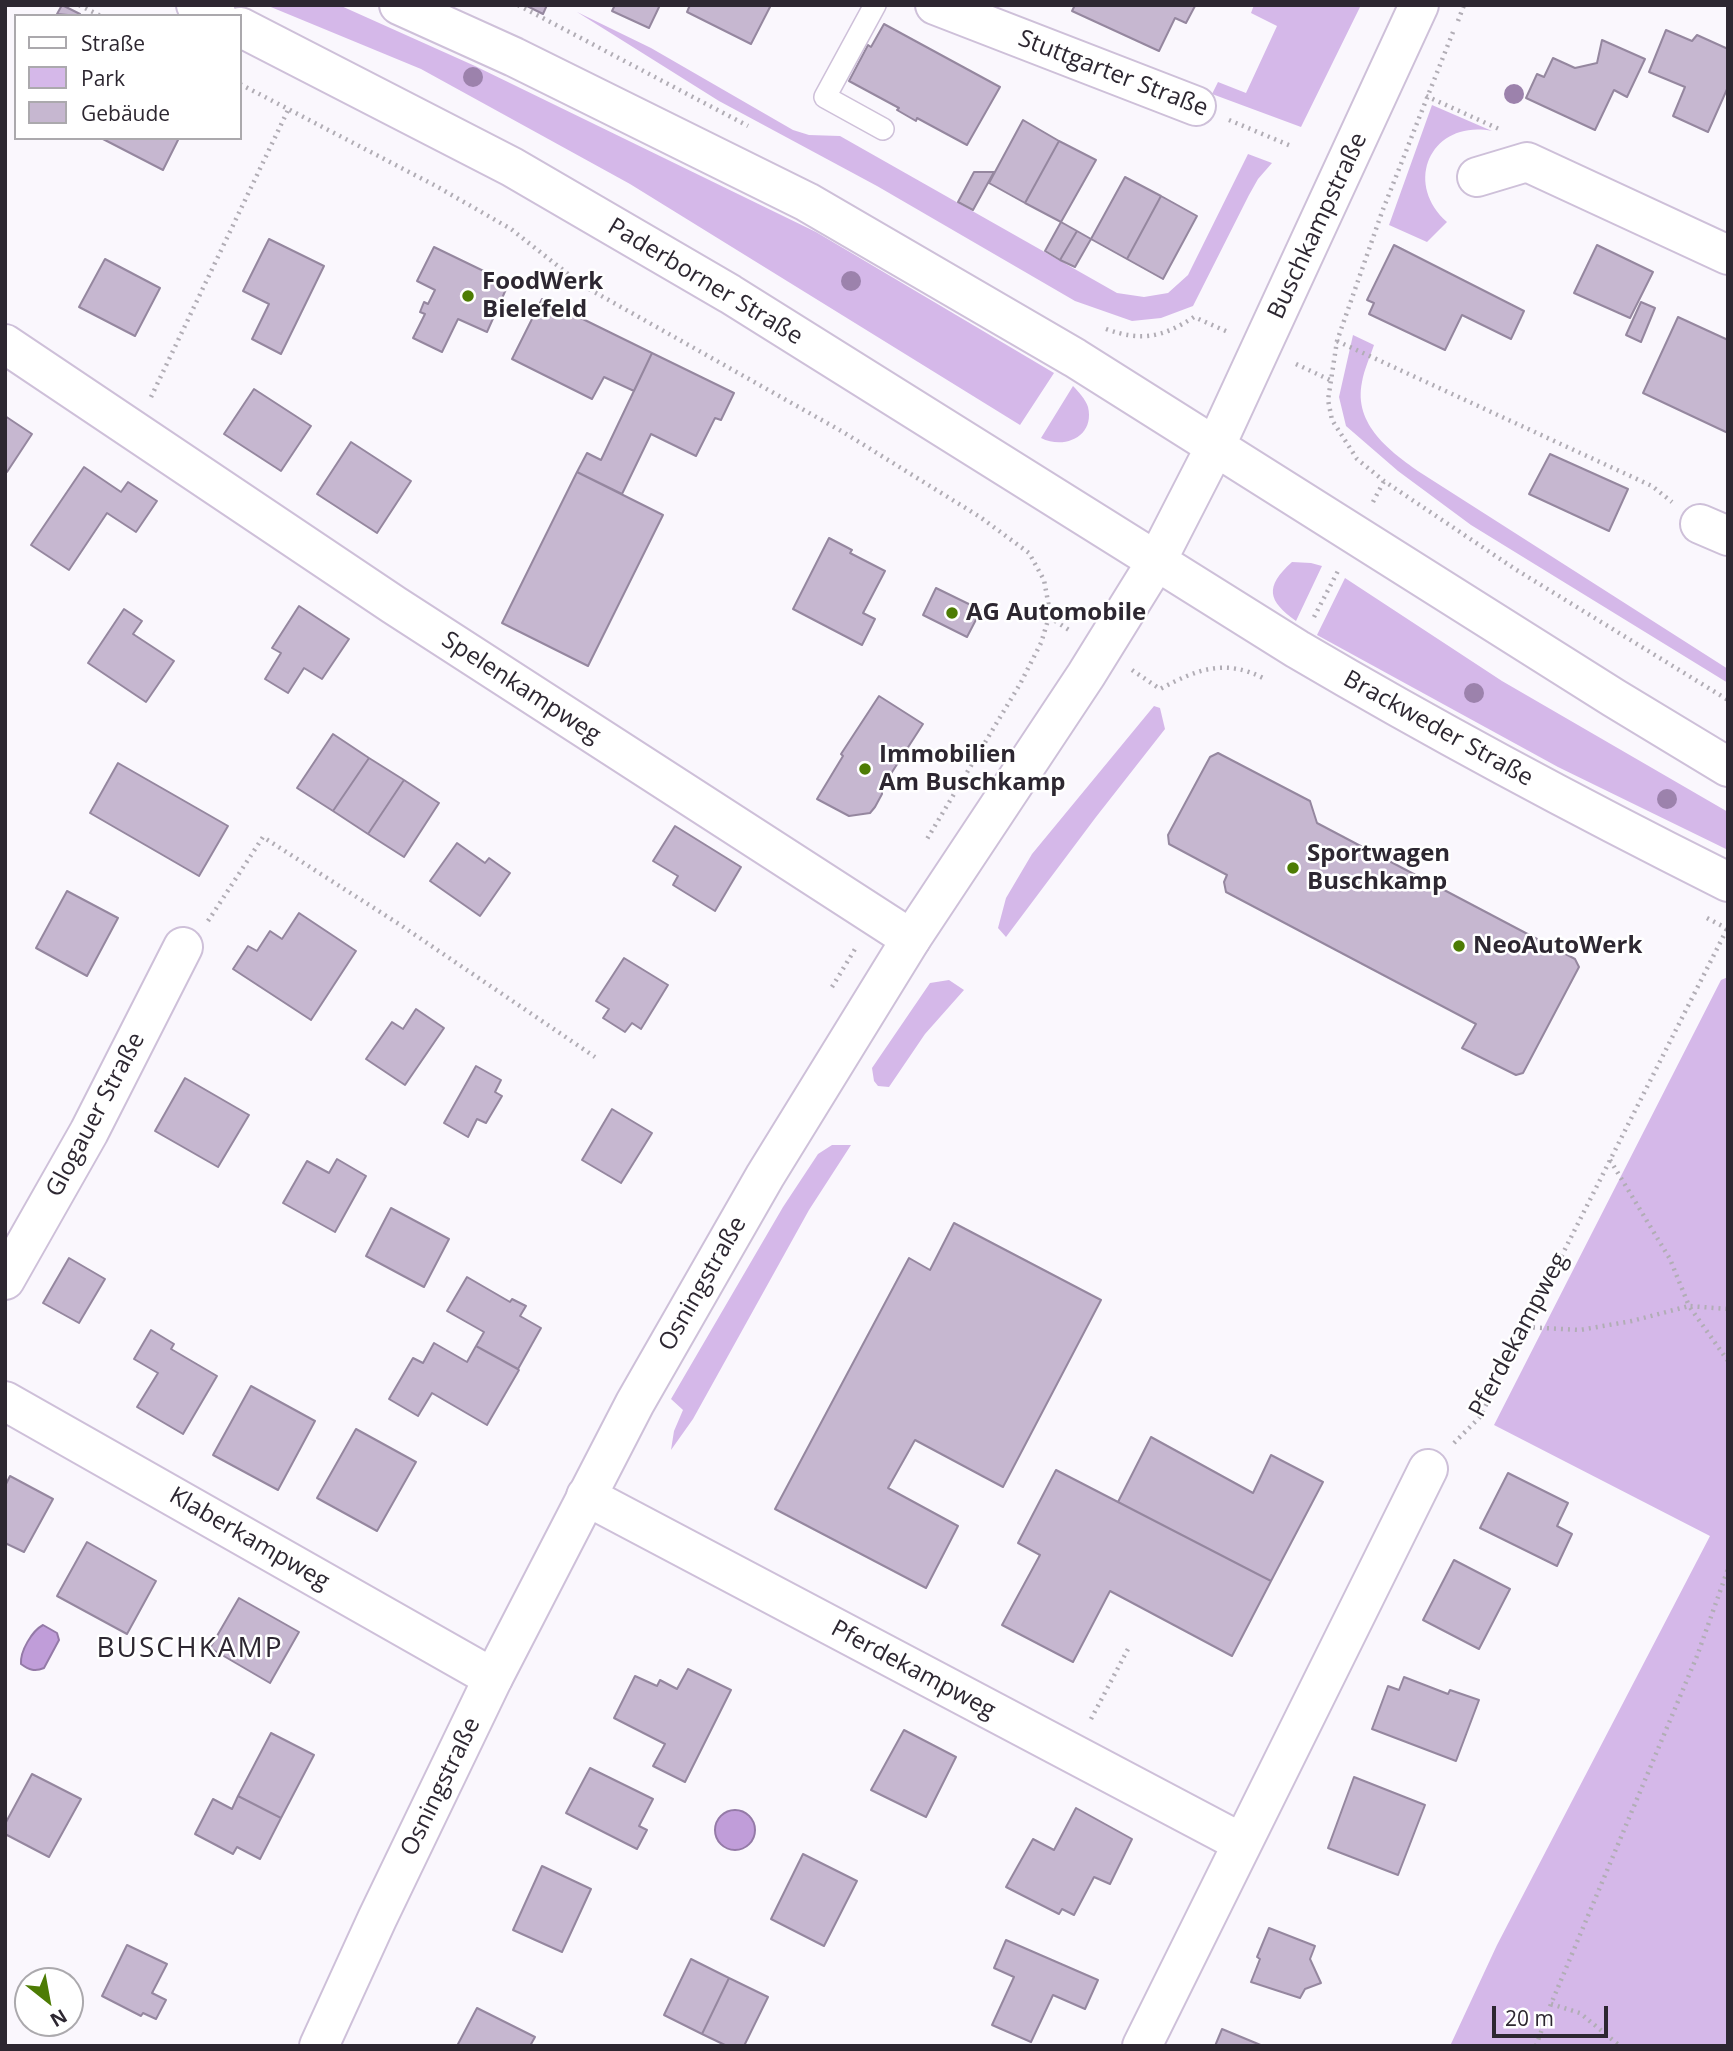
<!DOCTYPE html>
<html>
<head>
<meta charset="utf-8">
<style>
	body { margin:0 }
	#map { position:relative; width:1733px; height:2051px; overflow:hidden; background:#faf7fd; font-family:"Open Sans",sans-serif }
	canvas { display:block }
	.frame { position:absolute; inset:0; border:7px solid #2d2731; pointer-events:none }
	.legend { position:absolute; left:14px; top:14px; width:228px; height:126px; box-sizing:border-box; background:#fff; border:2px solid #aba9ad; margin:0; padding:9px 12px; list-style:none; font-size:21px; color:#2d2731 }
	.legend li { display:flex; align-items:center; gap:14px; height:35px }
	.legend b { width:35px; border:2px solid #aba9ad }
	.north { position:absolute; left:14px; top:1967px; width:70px; height:70px; box-sizing:border-box; background:#fff; border:2px solid #aba9ad; border-radius:50%; rotate:149deg; font-size:19px; font-weight:700; line-height:28px; text-align:center; color:#2d2731 }
	.north::after { content:''; display:block; margin:auto; width:24px; height:32px; background:#4d7c04; clip-path:polygon(50% 0,100% 100%,50% 72%,0 100%) }
	.scale { position:absolute; left:1492px; top:2006px; width:116px; height:32px; box-sizing:border-box; border:4px solid #2d2731; border-top:0; padding-left:9px; font-size:21px; line-height:24px; white-space:nowrap; color:#2d2731; -webkit-text-stroke:5px #fff; paint-order:stroke }
</style>
</head>
<body>
<div id="map">
<canvas width="1733" height="2051"></canvas>
<div class="frame"></div>
<ul class="legend">
<li><b style="height:9px;background:#fff"></b>Straße</li>
<li><b style="height:19px;background:#d5b8e9"></b>Park</li>
<li><b style="height:19px;background:#c6b7d0"></b>Gebäude</li>
</ul>
<div class="north">N</div>
<div class="scale">20 m</div>
</div>
<script>
const context = document.querySelector('canvas').getContext('2d');
context.lineJoin = 'round';
function paint(path, color) {
  context.fillStyle = color;
  context.fill(path, 'evenodd');
}
function stroke(path, color, width, dash) {
  context.strokeStyle = color;
  context.lineWidth = width;
  context.lineCap = dash ? 'butt' : 'round';
  context.setLineDash(dash || []);
  context.stroke(path);
}
function drawText(font, color, halo, rows, align = 'center') {
  context.font = font + ' "Open Sans",sans-serif';
  context.lineWidth = 5;
  context.setLineDash([]);
  context.textBaseline = 'middle';
  context.strokeStyle = halo;
  context.fillStyle = color;
  for (const [text, x, y, turn = 0] of rows) {
    context.save();
    context.translate(x, y);
    context.rotate((+turn || 0) * Math.PI / 180);
    context.textAlign = isNaN(turn) ? turn : align;
    if (halo) context.strokeText(text, 0, 0);
    context.fillText(text, 0, 0);
    context.restore();
  }
}
paint(new Path2D(`
	M266,5H339L475,66L816,232L1054,373L1020,425L630,184L421,69Z
	M1254,5H1361L1301,127L1212,94L1218,82L1246,93L1277,26L1251,13Z
	M577,12L651,48L793,130L809,135L840,136L1117,293L1144,297L1168,293L1188,275L1248,154L1272,163L1258,179L1249,195L1193,306L1161,318L1132,321L1075,301L877,186L719,101Z
	M1432,105L1492,131C1432,119 1402,182 1447,222L1427,242L1389,225Z
	M1353,335L1374,345C1370,357 1364,370 1362,382C1353,425 1391,452 1421,473L1728,669V683L1471,525L1398,471L1346,426L1339,397Z
	M1073,386C1078,391 1086,400 1088,407C1095,436 1065,450 1041,438Z
	M1292,562L1311,563L1322,566L1296,621C1268,601 1264,587 1292,562Z
	M1345,578L1502,681L1728,812V850L1558,767L1317,635Z
	M1154,706L1160,708L1165,729L1096,817L1006,937L998,928L1006,898L1032,854Z
	M1728,977V2046H1450L1497,1945L1710,1536L1494,1425L1721,980Z
	M949,980L964,990L925,1034L889,1087L878,1086L874,1081L872,1068L930,983Z
	M832,1145H851L809,1210L693,1419L671,1450L674,1431L683,1410L671,1399L783,1207L818,1154Z`), '#d5b8e9');
const water = new Path2D(`
	M43,1625L57,1633L59,1640L44,1668C35,1672 29,1670 21,1664C20,1651 32,1631 43,1625Z
	M715 1830a20 20 0 1 1 40 0a20 20 0 1 1-40 0Z`);
paint(water, '#c09dd9');
stroke(water, '#947aa7', 2);
const building = new Path2D(`
	M62,5L80,14L79,16L57,14Z
	M525,5H547L543,14Z
	M615,5H660L649,28L612,11Z
	M690,5H771L751,44L687,12Z
	M1075,5H1193L1195,6L1186,23L1175,18L1159,51L1072,11Z
	M884,24L1000,87L967,145L917,118L916,121L897,110L899,108L849,81L868,45L871,47Z
	M1666,30L1692,41L1697,35L1728,49V87L1708,132L1673,116L1685,87L1649,72Z
	M1602,40L1645,59L1627,97L1614,90L1595,130L1526,98L1537,74L1544,77L1553,58L1575,68L1597,63Z
	M1023,120L1059,141L1025,203L989,183Z
	M101,138H179L163,170Z
	M1059,141L1096,160L1061,222L1025,203Z
	M974,172H994L973,210L958,202Z
	M1125,177L1161,196L1127,259L1091,239Z
	M1161,196L1197,216L1163,279L1127,259Z
	M1061,222L1077,231L1060,260L1045,251Z
	M1077,231L1091,239L1075,267L1060,260Z
	M269,239L324,266L281,354L252,339L269,304L243,291Z
	M1394,245L1524,311L1511,339L1462,315L1445,350L1369,314L1374,303L1367,300Z
	M1597,245L1653,272L1630,318L1574,293Z
	M434,247L496,277L494,281L507,287L487,332L458,319L442,352L413,338L425,314L420,312L424,302L428,304L435,290L417,281Z
	M105,259L160,288L135,336L79,307Z
	M542,299L652,353L634,391L604,377L592,399L512,359Z
	M1641,302L1655,308L1641,342L1626,335Z
	M1678,317L1728,340V433L1643,393Z
	M652,353L734,393L721,420L715,418L696,456L651,434L622,494L577,472L587,453L601,460Z
	M254,389L311,426L281,471L224,434Z
	M5,416L32,434L7,472L5,471Z
	M351,442L411,481L377,533L317,494Z
	M1550,454L1628,489L1609,531L1529,494Z
	M84,467L121,492L128,482L157,501L136,532L107,513L69,570L31,545Z
	M577,472L663,515L588,666L502,623Z
	M829,538L852,550L850,553L885,571L863,613L875,619L862,645L793,609Z
	M936,588L981,610L967,637L923,615Z
	M299,606L349,639L322,679L304,668L288,693L265,679L281,653L272,648Z
	M124,609L142,621L133,634L174,661L146,702L88,663Z
	M879,696L923,724L885,783L882,782V794L875,807L870,813L849,816L817,799L843,756L841,754Z
	M333,734L369,758L333,811L297,788Z
	M1218,753L1310,801L1317,823L1575,959L1579,967L1523,1073L1516,1075L1462,1048L1476,1024L1226,892L1224,882L1227,875L1169,844L1168,835L1210,757Z
	M369,758L404,780L368,834L333,811Z
	M118,763L228,826L199,876L90,813Z
	M404,780L439,803L404,857L368,834Z
	M675,826L741,867L715,911L673,885L678,876L653,861Z
	M457,843L485,863L489,858L510,873L480,916L430,881Z
	M67,891L118,918L87,976L36,948Z
	M299,913L356,951L311,1020L233,969L248,946L257,951L270,931L282,939Z
	M624,958L668,985L641,1029L632,1023L625,1032L603,1018L609,1009L596,1001Z
	M416,1009L444,1028L405,1085L366,1059L392,1022L403,1029Z
	M476,1066L501,1080L495,1092L502,1096L486,1123L477,1119L468,1137L444,1123Z
	M185,1078L249,1115L218,1167L155,1131Z
	M612,1109L652,1133L621,1183L582,1160Z
	M337,1159L366,1176L335,1232L283,1203L307,1161L329,1173Z
	M391,1208L449,1239L424,1287L366,1256Z
	M954,1223L1101,1300L1003,1487L915,1440L888,1488L958,1526L926,1588L775,1509L909,1258L930,1270Z
	M69,1258L105,1279L79,1323L43,1303Z
	M467,1277L510,1302L512,1299L526,1306L520,1316L541,1328L518,1369L476,1346L484,1332L447,1311Z
	M151,1330L174,1344L171,1349L217,1376L183,1434L137,1407L158,1373L134,1359Z
	M434,1343L467,1362L476,1346L519,1370L487,1425L432,1393L418,1416L389,1399L413,1358L423,1363Z
	M251,1386L315,1421L278,1490L213,1455Z
	M356,1429L416,1462L377,1531L317,1498Z
	M1151,1437L1253,1493L1271,1455L1323,1482L1271,1581L1118,1502Z
	M1056,1470L1271,1581L1232,1656L1110,1591L1073,1662L1002,1625L1040,1555L1018,1543Z
	M1508,1473L1568,1503L1557,1526L1572,1534L1557,1566L1480,1528Z
	M10,1476L53,1499L24,1552L5,1543V1486Z
	M87,1542L156,1581L127,1634L57,1596Z
	M1454,1560L1510,1589L1479,1649L1423,1620Z
	M239,1598L299,1632L270,1683L210,1648Z
	M688,1669L731,1690L685,1782L653,1766L665,1744L614,1718L635,1676L657,1686L660,1680L677,1689Z
	M1404,1677L1448,1694L1450,1690L1479,1700L1456,1761L1372,1729L1388,1686L1399,1690Z
	M904,1730L956,1757L926,1817L871,1790Z
	M271,1733L314,1755L281,1818L238,1796Z
	M590,1768L653,1799L639,1826L647,1830L637,1849L566,1813Z
	M32,1774L81,1799L49,1857L5,1834V1824Z
	M1354,1777L1425,1805L1398,1875L1328,1848Z
	M238,1796L281,1818L260,1859L237,1847L233,1854L195,1834L213,1799L232,1809Z
	M1076,1808L1132,1839L1110,1884L1094,1877L1074,1915L1062,1909L1059,1914L1006,1887L1033,1839L1054,1850Z
	M803,1854L857,1881L824,1946L771,1919Z
	M542,1866L591,1889L562,1952L513,1930Z
	M1269,1928L1315,1946L1310,1959L1321,1983L1305,1989L1300,1998L1251,1982L1260,1959L1257,1957Z
	M1006,1940L1098,1980L1085,2009L1053,1995L1031,2042L992,2025L1014,1977L994,1968Z
	M127,1945L167,1964L152,1993L166,2000L156,2019L143,2013L141,2016L102,1996Z
	M691,1959L729,1978L702,2034L664,2015Z
	M729,1978L768,1997L744,2046H727L702,2034Z
	M477,2008L535,2037L530,2046H457Z
	M1222,2029L1263,2046H1215Z`);
paint(building, '#c6b7d0');
stroke(building, '#95879f', 2);
const lane = new Path2D(`
	M875,5L825,97L883,129`);
const street = new Path2D(`
	M935,5L1196,106
	M1477,177L1527,162L1728,255
	M5,344L394,605L911,939
	M1700,524L1728,536
	M5,1280L89,1132L183,947
	M5,1401L493,1678
	M586,1496L1242,1843
	M1142,2046L1428,1469`);
const secondary = new Path2D(`
	M196,5L217,16
	M399,5L514,57L807,202L1075,358L1614,698L1728,767
	M240,27L512,167L730,294L1297,649C1438,732 1582,809 1728,882
	M319,2046L377,1919L493,1678L635,1403L765,1176L911,939L1086,675L1156,562L1215,447L1419,5`);
stroke(lane, '#cec0d9', 24);
stroke(street, '#cec0d9', 42);
stroke(secondary, '#cec0d9', 42);
stroke(new Path2D(`
	M79,5L101,16
	M518,5L748,126
	M1458,21L1464,5
	M1453,32L1382,212L1337,341L1328,400L1332,420L1357,459L1384,481L1515,569L1728,700
	M240,84L436,186L511,229L582,285L843,432L980,517L1029,553L1044,580L1049,607V617L1041,643L1020,684L927,839
	M1426,96L1499,129
	M1229,120L1291,146
	M1106,329C1142,342 1163,337 1194,317L1228,332
	M1337,341L1652,486L1672,502
	M1296,364L1330,380
	M151,397L289,108
	M1373,502L1384,481
	M1049,617L1069,630
	M1314,617L1339,569
	M1132,670L1160,689C1198,669 1225,658 1265,679
	M1707,918L1728,929
	M208,921L263,837L402,926L595,1057
	M832,987L855,949
	M1610,1160L1670,1259L1689,1306L1728,1309
	M1526,1327L1580,1330L1632,1321L1689,1306L1728,1361
	M1454,1443L1480,1417L1727,929
	M1091,1719L1128,1649
	M1551,2004L1580,2013L1620,2046
	M1536,2046L1551,2004L1697,1656L1728,1569`), '#b1adb5', 4.5, [2, 5]);
stroke(lane, '#fff', 21);
stroke(street, '#fff', 38);
stroke(secondary, '#fff', 38);
context.fillStyle = '#9c82ac';
for (const [x, y] of [
	[473,77],
	[1514,94],
	[851,281],
	[1474,693],
	[1667,799]
]) {
  context.beginPath();
  context.arc(x, y, 10, 0, 2 * Math.PI);
  context.fill();
}
for (const [x, y, r, color] of [
	[468,296,7,"#4d7c04"],
	[952,613,7,"#4d7c04"],
	[865,769,7,"#4d7c04"],
	[1293,868,7,"#4d7c04"],
	[1459,946,7,"#4d7c04"]
]) {
  const dot = new Path2D();
  dot.arc(x, y, r, 0, 2 * Math.PI);
  context.fillStyle = color;
  context.fill(dot);
  stroke(dot, '#fff', 2.5);
}
drawText('24px', '#2d2731', '#fff', [
	["Stuttgarter Straße",1113,74,21],
	["Buschkampstraße",1318,226,-65],
	["Paderborner Straße",705,282,31],
	["Spelenkampweg",521,688,33],
	["Brackweder Straße",1438,729,29],
	["Glogauer Straße",96,1115,-62],
	["Osningstraße",703,1284,-60],
	["Pferdekampweg",1519,1335,-62],
	["Klaberkampweg",249,1539,30],
	["Pferdekampweg",913,1670,28],
	["Osningstraße",441,1787,-64]
]);
drawText('bold 24px', '#2d2731', '#fff', [
	["FoodWerk",482,282],
	["Bielefeld",482,310],
	["AG Automobile",966,613],
	["Immobilien",879,755],
	["Am Buschkamp",879,783],
	["Sportwagen",1307,854],
	["Buschkamp",1307,882],
	["NeoAutoWerk",1473,946]
], 'left');
context.letterSpacing = '2px';
drawText('28px', '#2d2731', '#fff', [
	["BUSCHKAMP",190,1649]
]);
context.letterSpacing = '0px';
</script>
</body>
</html>
